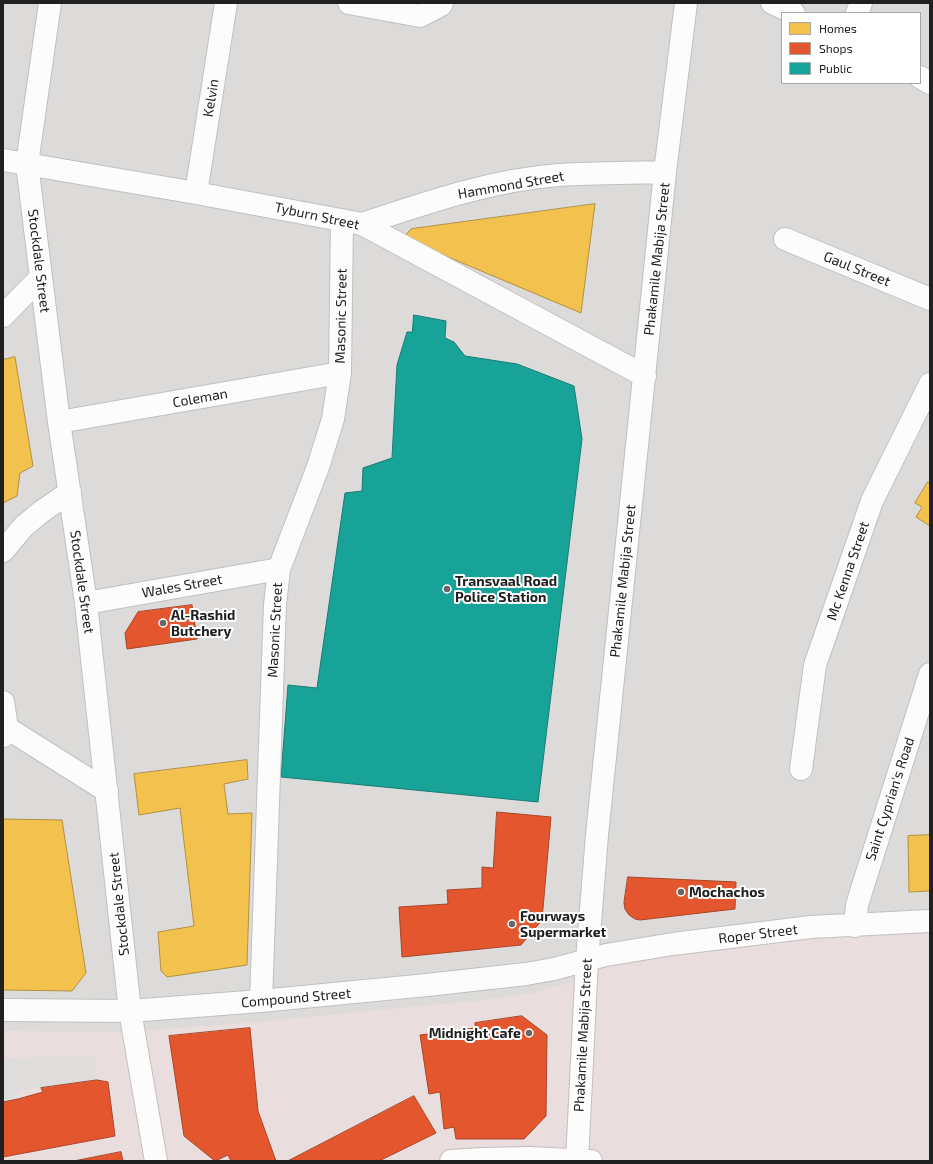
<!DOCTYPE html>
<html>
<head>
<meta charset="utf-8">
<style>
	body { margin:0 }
	#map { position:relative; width:933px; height:1164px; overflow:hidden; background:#edebe9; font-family:"Exo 2",sans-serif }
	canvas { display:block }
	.frame { position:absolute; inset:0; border:4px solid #202020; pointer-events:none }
	.legend { position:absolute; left:781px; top:12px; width:140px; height:72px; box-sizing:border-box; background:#fff; border:1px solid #a6a6a6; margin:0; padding:5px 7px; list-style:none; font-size:12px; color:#202020 }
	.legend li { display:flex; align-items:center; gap:8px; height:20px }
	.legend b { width:20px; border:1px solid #a6a6a6 }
</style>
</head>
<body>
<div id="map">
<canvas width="933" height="1164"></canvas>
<div class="frame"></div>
<ul class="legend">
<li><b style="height:11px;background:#f2c14e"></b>Homes</li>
<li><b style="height:11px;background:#e4572e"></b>Shops</li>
<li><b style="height:11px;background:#17a398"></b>Public</li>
</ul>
</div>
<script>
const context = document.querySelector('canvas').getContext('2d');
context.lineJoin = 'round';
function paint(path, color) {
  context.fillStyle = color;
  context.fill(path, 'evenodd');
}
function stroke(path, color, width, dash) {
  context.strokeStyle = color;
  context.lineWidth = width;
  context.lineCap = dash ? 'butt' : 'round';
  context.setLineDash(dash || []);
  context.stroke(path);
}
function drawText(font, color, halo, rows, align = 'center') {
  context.font = font + ' "Exo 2",sans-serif';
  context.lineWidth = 4;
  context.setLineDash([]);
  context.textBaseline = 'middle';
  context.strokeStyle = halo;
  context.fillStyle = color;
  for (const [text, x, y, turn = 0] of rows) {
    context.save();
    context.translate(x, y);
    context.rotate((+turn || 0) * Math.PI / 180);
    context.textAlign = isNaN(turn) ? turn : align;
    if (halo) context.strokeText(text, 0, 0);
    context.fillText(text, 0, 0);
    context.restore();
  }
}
paint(new Path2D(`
	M3,3H930V1161H3ZM782,13H920V83H782Z`), '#dddbda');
paint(new Path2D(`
	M851,930L930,933V1161H620L584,1158L590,964Z
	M574,982L565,1161H3V1031L130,1032L257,1022L485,1000L528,994Z`), '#eadddd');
paint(new Path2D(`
	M95,1055L97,1080L17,1091L18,1099L3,1102V1058Z`), '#dedddc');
const homes = new Path2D(`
	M595,204L581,313L403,238L411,229Z
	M15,357L33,466L20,473L17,496L3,503V360Z
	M928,482L930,483V526L916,517L922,507L915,503Z
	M247,760L248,779L224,784L228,814L252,813L247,965L167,977L161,971L158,932L194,926L180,808L139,815L134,774Z
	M3,819L62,820L86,973L72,991L3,990Z
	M930,835V891L909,892L908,836Z`);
paint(homes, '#f2c14e');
stroke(homes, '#b39140', 1);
const shops = new Path2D(`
	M192,605L197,639L127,649L125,633L138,612Z
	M497,812L551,817L542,920L521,945L402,957L399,907L448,904L447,890L482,888V867L493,868Z
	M628,877L736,882L735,909L640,920L635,919L629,915L625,909L624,903Z
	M522,1016L547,1035L546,1116L524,1139H456L454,1127L444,1129L440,1092L429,1094L420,1035L475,1028V1023Z
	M250,1028L258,1111L276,1161H231L228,1155L215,1161L184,1136L169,1036Z
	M97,1080L108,1082L115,1136L3,1157V1102L18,1099L43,1092L41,1088Z
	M414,1096L436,1133L379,1161H288Z
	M121,1152L123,1161H74Z`);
paint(shops, '#e4572e');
stroke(shops, '#a9462a', 1);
const public = new Path2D(`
	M414,315L446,321L445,338L454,342L465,356L517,364L574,386L582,439L538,802L281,777L288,685L317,688L345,493L362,491L363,468L392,458L397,365L407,332H412Z`);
paint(public, '#17a398');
stroke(public, '#1a7c74', 1);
const minor = new Path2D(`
	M50,3L27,164L59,422L86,603L130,1011L156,1161
	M349,3L420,16L441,5L442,3
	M772,3L794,13
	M857,13L861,3
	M920,77L930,83
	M3,160L196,193L362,224L645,376
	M196,193L226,3
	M362,224C426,203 491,180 559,175C594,173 630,173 665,172
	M785,239L930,299
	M3,316L41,277
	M59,422L340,373
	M3,551L24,526L41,512L70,492
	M86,603L279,569
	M3,702L7,728L3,736
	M7,728L107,791
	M801,769L815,665L872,501L930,384
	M855,926L857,905L861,892L930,674
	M261,1001L275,605L279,569L318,467L333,419L340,373L342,220
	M3,1010L130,1011L261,1001L427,985L526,974L554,969L606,955L673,944L811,927L930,921
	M451,1161L482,1159L528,1158L591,1161
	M577,1161L587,960L597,835L665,172L686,3`);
stroke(minor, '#c1c0bf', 24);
stroke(minor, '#fcfcfc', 22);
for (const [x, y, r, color] of [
	[447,589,4,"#686766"],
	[163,623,4,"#686766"],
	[681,892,4,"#686766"],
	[512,924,4,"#686766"],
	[529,1033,4,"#686766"]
]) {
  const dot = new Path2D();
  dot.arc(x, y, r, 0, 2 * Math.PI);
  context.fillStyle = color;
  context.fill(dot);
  stroke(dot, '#fff', 1.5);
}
drawText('14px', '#202020', '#fff', [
	["Kelvin",211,98,-81],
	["Hammond Street",511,185,-10],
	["Tyburn Street",317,216,12],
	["Phakamile Mabija Street",657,259,-84],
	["Stockdale Street",39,261,83],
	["Gaul Street",857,269,22],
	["Masonic Street",341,316,-89],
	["Coleman",200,398,-10],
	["Mc Kenna Street",848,571,-71],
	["Phakamile Mabija Street",623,581,-84],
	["Stockdale Street",82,582,82],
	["Wales Street",182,586,-10],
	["Masonic Street",275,630,-87],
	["Saint Cyprian's Road",890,799,-72],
	["Stockdale Street",119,904,-96],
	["Roper Street",758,934,-7],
	["Compound Street",296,998,-5],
	["Phakamile Mabija Street",583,1035,-87]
]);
drawText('bold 14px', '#202020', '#fff', [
	["Transvaal Road",455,581],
	["Police Station",455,597],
	["Al-Rashid",171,615],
	["Butchery",171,631],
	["Mochachos",689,892],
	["Fourways",520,916],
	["Supermarket",520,932],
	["Midnight Cafe",521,1033,"right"]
], 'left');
</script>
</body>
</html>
